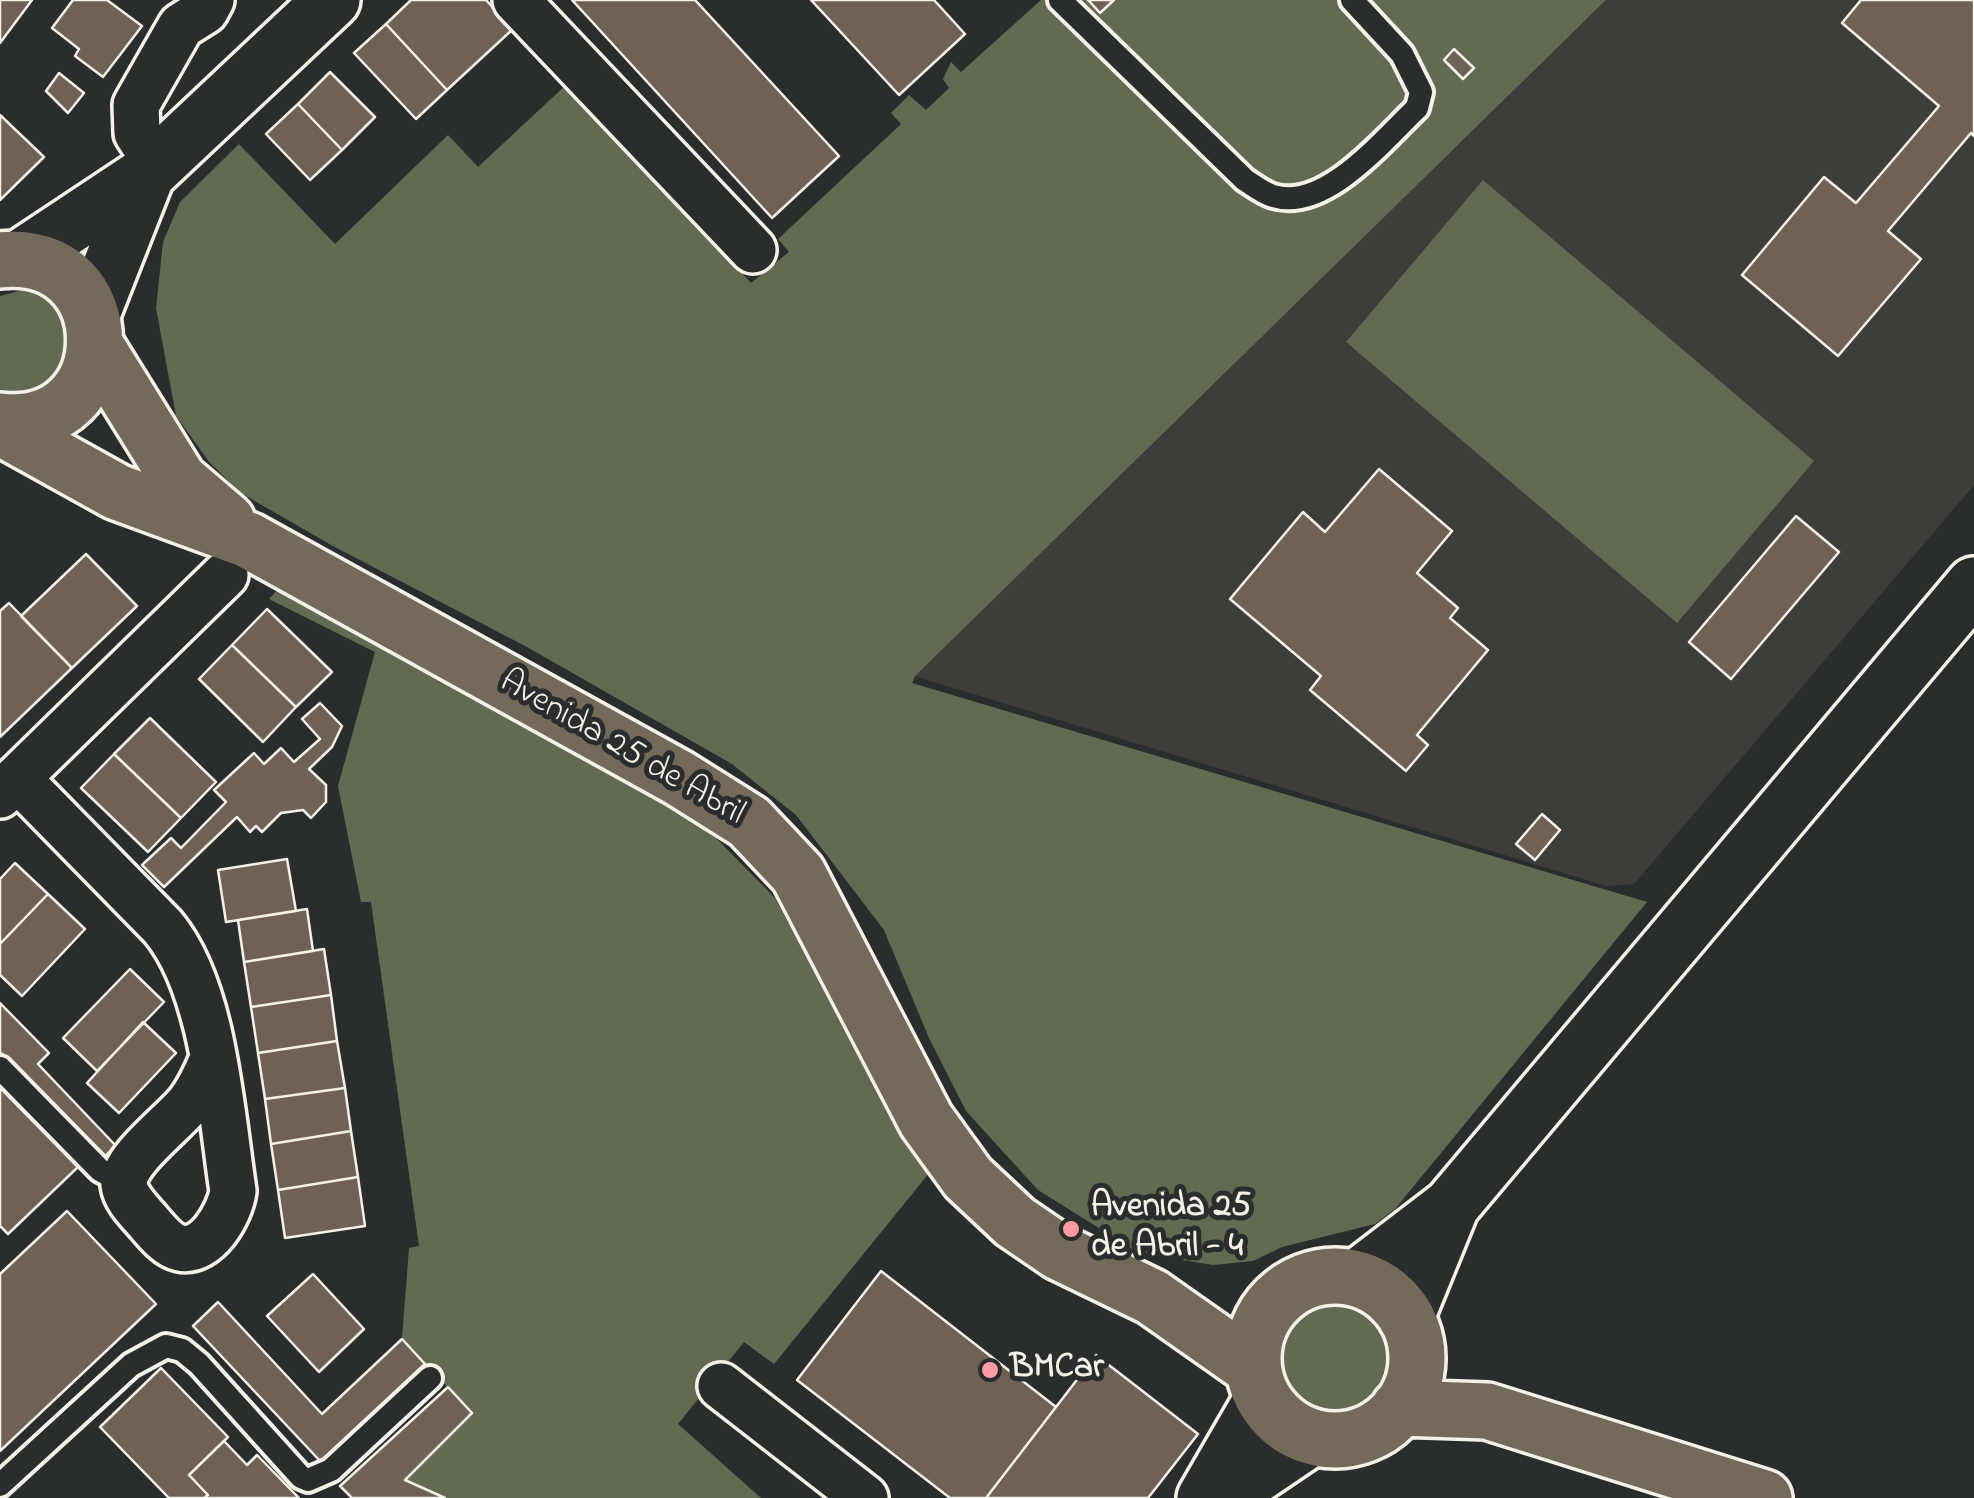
<!DOCTYPE html>
<html>
<head>
<meta charset="utf-8">
<style>
	body { margin:0 }
	canvas { display:block; background:#2a2d2e }
</style>
</head>
<body>
<canvas width="1974" height="1498"></canvas>
<script>
const context = document.querySelector('canvas').getContext('2d');
context.lineJoin = 'round';
function paint(path, color) {
  context.fillStyle = color;
  context.fill(path, 'evenodd');
}
function stroke(path, color, width, dash) {
  context.strokeStyle = color;
  context.lineWidth = width;
  context.lineCap = dash ? 'butt' : 'round';
  context.setLineDash(dash || []);
  context.stroke(path);
}
function drawText(font, color, halo, rows, align = 'center') {
  context.font = font + ' "Indie Flower",sans-serif';
  context.lineWidth = 10;
  context.setLineDash([]);
  context.textBaseline = 'middle';
  context.strokeStyle = halo;
  context.fillStyle = color;
  for (const [text, x, y, turn = 0] of rows) {
    context.save();
    context.translate(x, y);
    context.rotate((+turn || 0) * Math.PI / 180);
    context.textAlign = isNaN(turn) ? turn : align;
    if (halo) context.strokeText(text, 0, 0);
    context.fillText(text, 0, 0);
    context.restore();
  }
}
paint(new Path2D(`
	M1606,0H1974V485L1634,884L1607,886L914,676Z`), '#3f3d3a');
paint(new Path2D(`
	M1041,0H1606L915,676L912,683L1647,902L1395,1209L1375,1224L1282,1247L1253,1261L1213,1265L1139,1253L1038,1190L966,1111L929,1038L884,930L796,815L732,764L527,647L331,545L241,493L210,463L176,416L156,308L163,242L180,202L239,144L335,244L448,135L478,167L567,84L751,283L789,252L778,239L901,124L891,113L909,95L926,110L949,88L943,79L951,62L961,72Z
	M1483,180L1814,461L1677,623L1346,342Z
	M27,289C64,297 64,315 76,347L49,389L14,395L0,390V296Z
	M281,586L605,758L716,838L775,898L913,1154L930,1172L774,1364L744,1342L678,1424L761,1498H445L405,1480L472,1413L402,1339L409,1248L419,1246L371,902H361L338,786L375,652L269,599Z
	M1274 1356a59 59 0 1 1 118 0a59 59 0 1 1-118 0Z`), '#626b52');
const building = new Path2D(`
	M0,0H32L0,43Z
	M73,0H107L142,26L103,77L75,56L79,49L52,28Z
	M411,0H486L513,29L447,90L386,24Z
	M572,0H695L839,156L772,218Z
	M811,0H934L965,34L899,95Z
	M1088,0H1114L1100,13Z
	M1861,0H1974V136L1971,133L1888,231L1921,259L1838,356L1742,275L1824,177L1856,203L1939,106L1842,23Z
	M386,24L447,90L416,119L354,53Z
	M1454,49L1474,68L1463,79L1444,60Z
	M330,72L375,117L342,150L298,104Z
	M59,73L84,93L68,113L46,91Z
	M298,104L342,150L310,180L266,134Z
	M0,115L44,157L0,200Z
	M1379,469L1452,531L1417,573L1458,608L1450,618L1488,650L1417,735L1428,745L1406,771L1310,690L1321,676L1230,599L1303,512L1325,532Z
	M1796,516L1839,552L1731,679L1689,642Z
	M86,554L137,606L72,668L21,616Z
	M9,603L72,668L0,737V611Z
	M267,609L332,672L296,707L232,645Z
	M232,645L296,707L263,742L199,679Z
	M320,703L342,726L332,747L309,769L326,785V802L311,818L303,810L281,813L262,832L256,826L250,832L237,817L164,887L142,865L171,838L181,848L226,802L214,790L254,753L264,764L281,748L294,762L320,739L302,719Z
	M150,718L216,782L181,818L114,754Z
	M114,754L181,818L148,852L81,788Z
	M1542,814L1560,830L1535,860L1516,844Z
	M287,859L296,911L226,922L218,870Z
	M15,863L48,894L0,944V879Z
	M48,894L85,929L22,996L0,975V944Z
	M307,909L313,951L244,962L238,920Z
	M324,949L331,995L251,1007L244,962Z
	M130,969L164,1002L97,1071L63,1038Z
	M331,995L337,1041L258,1053L251,1007Z
	M0,1003L49,1053L38,1064L116,1146L102,1159L0,1052Z
	M143,1022L176,1053L119,1113L87,1083Z
	M337,1041L345,1088L265,1099L258,1053Z
	M0,1086L78,1167L8,1234L0,1226Z
	M345,1088L351,1131L271,1144L265,1099Z
	M351,1131L358,1177L278,1190L271,1144Z
	M358,1177L365,1226L285,1238L278,1190Z
	M67,1211L156,1304L0,1451V1274Z
	M881,1271L1056,1407L986,1498H950L797,1380Z
	M313,1274L364,1329L319,1372L267,1316Z
	M218,1302L322,1414L402,1339L425,1364L321,1462L193,1326Z
	M1096,1355L1198,1434L1148,1498H986Z
	M161,1368L228,1437L189,1475L208,1495L204,1498H169L100,1427Z
	M448,1387L472,1413L405,1480L445,1498H352L340,1486Z
	M224,1441L247,1465L257,1455L299,1498H204L208,1495L189,1475Z`);
paint(building, '#706156');
stroke(building, '#f4f1e8', 2.5);
const service = new Path2D(`
	M1060,0L1245,180C1253,185 1263,193 1273,196C1325,212 1383,140 1417,108L1421,92L1402,54L1352,0
	M0,1068L100,1170L124,1183
	M0,1485L131,1365L166,1346L182,1350L199,1364L301,1477L308,1480L331,1470L430,1378`);
const minor = new Path2D(`
	M516,0L753,250
	M157,164L137,133L136,105L181,26L205,11L211,0
	M17,778L163,927C214,988 221,1112 233,1191C230,1213 207,1254 180,1248C166,1245 154,1228 145,1218C137,1209 126,1198 124,1185C121,1161 175,1122 190,1102C200,1089 206,1075 212,1061
	M0,795L225,575
	M721,1386L865,1498`);
const tertiary = new Path2D(`
	M19,259L147,174L332,0
	M92,314L147,174
	M1357,1278L1451,1206L1974,585
	M1406,1317L1450,1209
	M1205,1498L1263,1398
	M1222,1498L1312,1437`);
const primary = new Path2D(`
	M0,260C127,246 125,436 0,421
	M96,346L179,480L227,521
	M0,427L117,492L248,540L679,778L749,822L798,874L926,1120L968,1178L1015,1222L1059,1252L1152,1297L1253,1368
	M1253 1358a82 82 0 1 1 164 0a82 82 0 1 1-164 0Z
	M1399,1408L1487,1411L1764,1498`);
stroke(service, '#f4f1e8', 30);
stroke(minor, '#f4f1e8', 52);
stroke(tertiary, '#f4f1e8', 62);
stroke(primary, '#f4f1e8', 62);
stroke(service, '#2a2d2e', 22);
stroke(minor, '#2a2d2e', 45);
stroke(tertiary, '#2a2d2e', 55);
stroke(primary, '#746a5a', 55);
for (const [x, y, r, color] of [
	[1071,1229,10,"#ff9aa2"],
	[990,1370,10,"#ff9aa2"]
]) {
  const dot = new Path2D();
  dot.arc(x, y, r, 0, 2 * Math.PI);
  context.fillStyle = color;
  context.fill(dot);
  stroke(dot, '#2a2d2e', 4);
}
drawText('35px', '#f4f1e8', '#2a2d2e', [
	["Avenida 25 de Abril",621,750,30]
]);
drawText('bold 35px', '#f4f1e8', '#2a2d2e', [
	["Avenida 25",1091,1209],
	["de Abril - 4",1091,1249],
	["BMCar",1010,1370]
], 'left');
</script>
</body>
</html>
